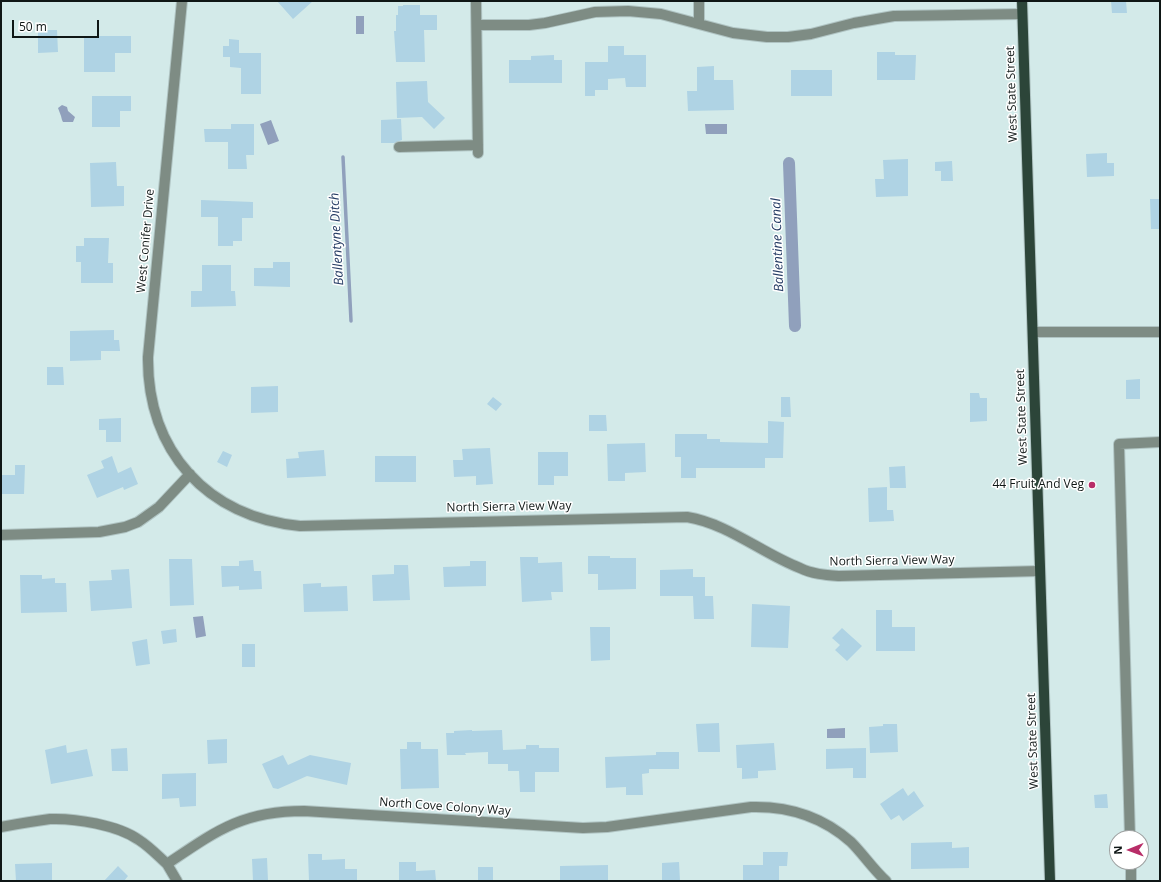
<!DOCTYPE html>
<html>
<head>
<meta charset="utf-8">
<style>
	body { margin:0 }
	#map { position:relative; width:1161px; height:882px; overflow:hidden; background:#d3eae9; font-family:"Open Sans",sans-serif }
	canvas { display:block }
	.frame { position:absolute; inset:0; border:2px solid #0f1716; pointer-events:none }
	.north { position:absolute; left:1109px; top:830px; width:40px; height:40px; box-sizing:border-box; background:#fff; border:1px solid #9fa2a2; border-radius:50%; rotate:269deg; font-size:11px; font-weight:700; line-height:16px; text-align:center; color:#0f1716 }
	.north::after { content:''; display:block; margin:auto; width:14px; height:18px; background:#b82d68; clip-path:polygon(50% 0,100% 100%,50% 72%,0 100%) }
	.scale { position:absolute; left:12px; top:20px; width:87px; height:18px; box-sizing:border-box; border:2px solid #0f1716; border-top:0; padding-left:5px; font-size:12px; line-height:14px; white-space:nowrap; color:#0f1716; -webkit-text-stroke:3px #fff; paint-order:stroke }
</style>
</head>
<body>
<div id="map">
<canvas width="1161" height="882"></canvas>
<div class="frame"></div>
<div class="north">N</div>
<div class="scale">50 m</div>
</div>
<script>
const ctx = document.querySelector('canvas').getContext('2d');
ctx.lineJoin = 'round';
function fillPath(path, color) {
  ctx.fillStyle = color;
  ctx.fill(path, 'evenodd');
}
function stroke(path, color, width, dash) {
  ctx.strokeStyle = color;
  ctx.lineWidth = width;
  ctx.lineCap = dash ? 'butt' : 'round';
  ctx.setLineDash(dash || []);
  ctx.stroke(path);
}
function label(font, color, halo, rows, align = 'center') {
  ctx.font = font + ' "Open Sans",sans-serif';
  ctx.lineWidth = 3;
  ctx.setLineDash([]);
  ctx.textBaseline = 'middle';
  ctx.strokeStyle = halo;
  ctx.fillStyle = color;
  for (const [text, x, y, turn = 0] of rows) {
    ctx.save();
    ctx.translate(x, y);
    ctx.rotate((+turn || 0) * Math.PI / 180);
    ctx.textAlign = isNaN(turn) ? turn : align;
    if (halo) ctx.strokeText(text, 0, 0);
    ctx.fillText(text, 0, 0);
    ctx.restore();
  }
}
fillPath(new Path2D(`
	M356,16h8v18h-8z
	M62,105l5,2 1,4 7,6 -2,5h-10l-1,-2 -1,-4 -3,-8z
	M271,120l8,21 -11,4 -8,-21z
	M705,124h22v10h-21z
	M203,616l3,20 -10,2 -3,-21z
	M845,728v10h-18v-9z`), '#90a0bc');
stroke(new Path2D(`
	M343,157l8,164`), '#90a0bc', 3.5);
stroke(new Path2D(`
	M789,163l6,163`), '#90a0bc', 12);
fillPath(new Path2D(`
	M277,1h36l-20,18z
	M1111,1h15l1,12h-15z
	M403,5h17v10h17v15h-13l1,32h-29l-2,-31h2v-16h2v-9h5z
	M38,30h19l1,22 -20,1z
	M84,36h47v17h-16v19h-31z
	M229,39l10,1v13h22v41h-20v-26l-11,-1v-10h-7v-11h6z
	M608,46h16v9h22v32h-20l-1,-9 -17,1v11h-13v6h-10v-34h23z
	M877,52h18v3h21l-1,25h-38z
	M554,55v5h8v23h-53v-23h22v-4z
	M714,66v14h19l1,30 -46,1 -1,-20h10v-24z
	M791,70h41v26h-41z
	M427,81l1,21 17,16 -11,11 -12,-12 -25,1 -1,-36z
	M92,96h39v15h-11v16h-28z
	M401,119l1,21 -8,3h-13v-23z
	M231,124h23v31h-8l1,14h-19v-27h-23l-1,-13h27z
	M1107,153v10h7v13l-27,1 -1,-23z
	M908,159v37l-32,1 -1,-18h9l-1,-19z
	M952,161l1,20h-12v-10h-6v-9z
	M116,162l1,24h7v20l-33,1 -1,-44z
	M1150,199h10v30h-9z
	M201,200l52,2v16h-11v23h-9v5h-15v-29h-17z
	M84,238h25l-1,25h5v20h-32v-21h-5v-16h8z
	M273,262h17v25l-36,-1v-18h19z
	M202,265h29v26h4l1,15 -45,1v-16h11z
	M114,330v10h5l1,11h-19v9l-31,1v-30z
	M47,367h16l1,18h-17z
	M1140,379v20h-14v-19z
	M278,386v26l-27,1v-26z
	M970,393h9l1,5h7v23l-17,1z
	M493,397l9,7 -6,7 -9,-7z
	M781,397h9l1,20h-10z
	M589,415h17l1,16h-18z
	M121,418v24h-15v-12h-7v-11z
	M768,421l16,1 -1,36h-18v10h-69v10h-15v-21h-6v-23h32v5h13v3l48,1z
	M645,443l1,29 -21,1v8h-17l-1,-37z
	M490,448l3,36 -17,1v-9l-22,1 -1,-17h10l-1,-11z
	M324,450l2,26 -39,2 -1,-19 13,-1 -1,-6z
	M223,451l9,4 -5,12 -10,-5z
	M538,452h30v24h-14v9h-16z
	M112,456l6,17 13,-6 7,17 -14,6 -1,-3 -26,11 -10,-23 17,-7 -3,-7z
	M375,456h41v26h-41z
	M15,465h10l-1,29h-23v-19h14z
	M905,466l1,22h-16l-1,-21z
	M887,487v23h6l1,11 -25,1 -1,-34z
	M588,556h22v2h26v31l-38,1v-16h-10z
	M520,557h18v6l24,-1 1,30h-12l1,8 -30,2z
	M169,559h23l2,46 -24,1z
	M253,560l1,11h7l1,18 -23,1v-4l-17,1 -1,-21h18v-5z
	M470,561h16v25l-42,1 -1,-20 27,-1z
	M394,565h14l2,35 -37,1 -1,-26 22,-1z
	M129,569l3,39 -41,3 -2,-30 23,-1 -1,-10z
	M693,569v8h12v19h8l1,23h-20l-1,-23h-33v-26z
	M20,575h22v4l13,-1v5h11l1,29 -46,1z
	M321,583v4l26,-1 1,25 -44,1 -1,-28z
	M752,604l38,2 -2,42 -37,-1z
	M876,610h16v17h23v24h-39z
	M590,627h20v33l-19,1z
	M842,628l20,18 -15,15 -12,-11 5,-5 -8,-7z
	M176,629l1,13 -14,2 -2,-13z
	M147,639l3,25 -14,2 -4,-24z
	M242,644h13v23h-13z
	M719,723l1,29h-22l-2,-28z
	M883,724h14l1,28 -28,1 -1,-26 14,-1z
	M472,730v1l30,-1 1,20 23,-1v-4h13v3h20v24h-24v20h-15l-1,-21h-11v-7h-20v-12l-23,1 1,2h-19l-1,-22h8v-2z
	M227,739v24l-19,1 -1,-24z
	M407,742h14v7h17l1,39 -38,1 -1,-40h7z
	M774,743l2,27 -18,1v7l-16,1v-11h-5l-1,-23z
	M66,745l1,8 20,-4 6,27 -42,8 -6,-34z
	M127,748l1,23h-16l-1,-22z
	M866,748v30h-13v-10l-27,1v-20z
	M656,752h23v17h-30v4l-7,1 1,21h-17v-8l-20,1 -1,-31 51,-2z
	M283,755l5,10 22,-10 41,8 -4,22 -40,-9 -29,13 -5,-1 -11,-24z
	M196,773v33l-16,1 -1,-9 -17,1v-25z
	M903,788l5,8 6,-5 10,15 -21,15 -4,-6 -8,5 -11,-16z
	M1107,794l1,14h-13l-1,-13z
	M952,842v6l17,-1v21l-58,1v-26z
	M763,852h25l-1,14h-8v15h-36v-16h20z
	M308,854h14v6l23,-1v10h12v12h-48z
	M267,858l1,23h-15l-1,-22z
	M399,862h17v9l19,-1 1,11h-37z
	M679,862l1,19h-18v-18z
	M52,863v18h-36l-1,-17z
	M608,865v16h-48v-15z
	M118,866l10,10 -4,5h-20z
	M478,867h15v14h-15z`), '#afd3e4');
const minor = new Path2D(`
	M182,1l-34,356c-1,94 59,160 152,169l387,-9c42,7 74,36 113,51 12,6 26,7 39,8l201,-5
	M476,1l2,152
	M699,24v-23
	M477,25h52l16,-2 50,-11 33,-1 33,3 72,19 34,4h21l23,-3 43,-11 40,-7 128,-2
	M399,147l79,-2
	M1033,332h127
	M1,535l98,-3 26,-5 13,-5 21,-15 31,-33
	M1,827c16,-3 33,-6 49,-8 25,-1 68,6 89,21 11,7 19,16 28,24 49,-33 75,-53 137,-53l279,17 24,-1 144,-20c37,-1 72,10 100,35 12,12 22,27 35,39
	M1130,838l-11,-394 41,-2
	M1131,862v19
	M167,864l10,17`);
const major = new Path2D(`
	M1022,1l28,880`);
stroke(minor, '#b0c4c3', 12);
stroke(major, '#b0c4c3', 12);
stroke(minor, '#7e8c84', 10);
stroke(major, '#2c4539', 10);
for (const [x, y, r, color] of [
	[1092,485,4,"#b82d68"]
]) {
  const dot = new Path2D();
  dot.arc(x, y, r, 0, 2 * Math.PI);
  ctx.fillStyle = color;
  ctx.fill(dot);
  stroke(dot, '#fff', 1.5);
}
label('12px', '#0f1716', '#fff', [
	["West State Street",1012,94,-92],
	["West Conifer Drive",146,241,-85],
	["West State Street",1022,417,-92],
	["North Sierra View Way",509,507,-1],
	["North Sierra View Way",892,561,-1],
	["West State Street",1033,741,-92],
	["North Cove Colony Way",445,807,4]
]);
label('12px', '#0f1716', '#fff', [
	["44 Fruit And Veg",1084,485]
], 'right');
label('italic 13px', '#263d65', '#fff', [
	["Ballentyne Ditch",337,239,-93],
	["Ballentine Canal",778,245,-92]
]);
</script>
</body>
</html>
